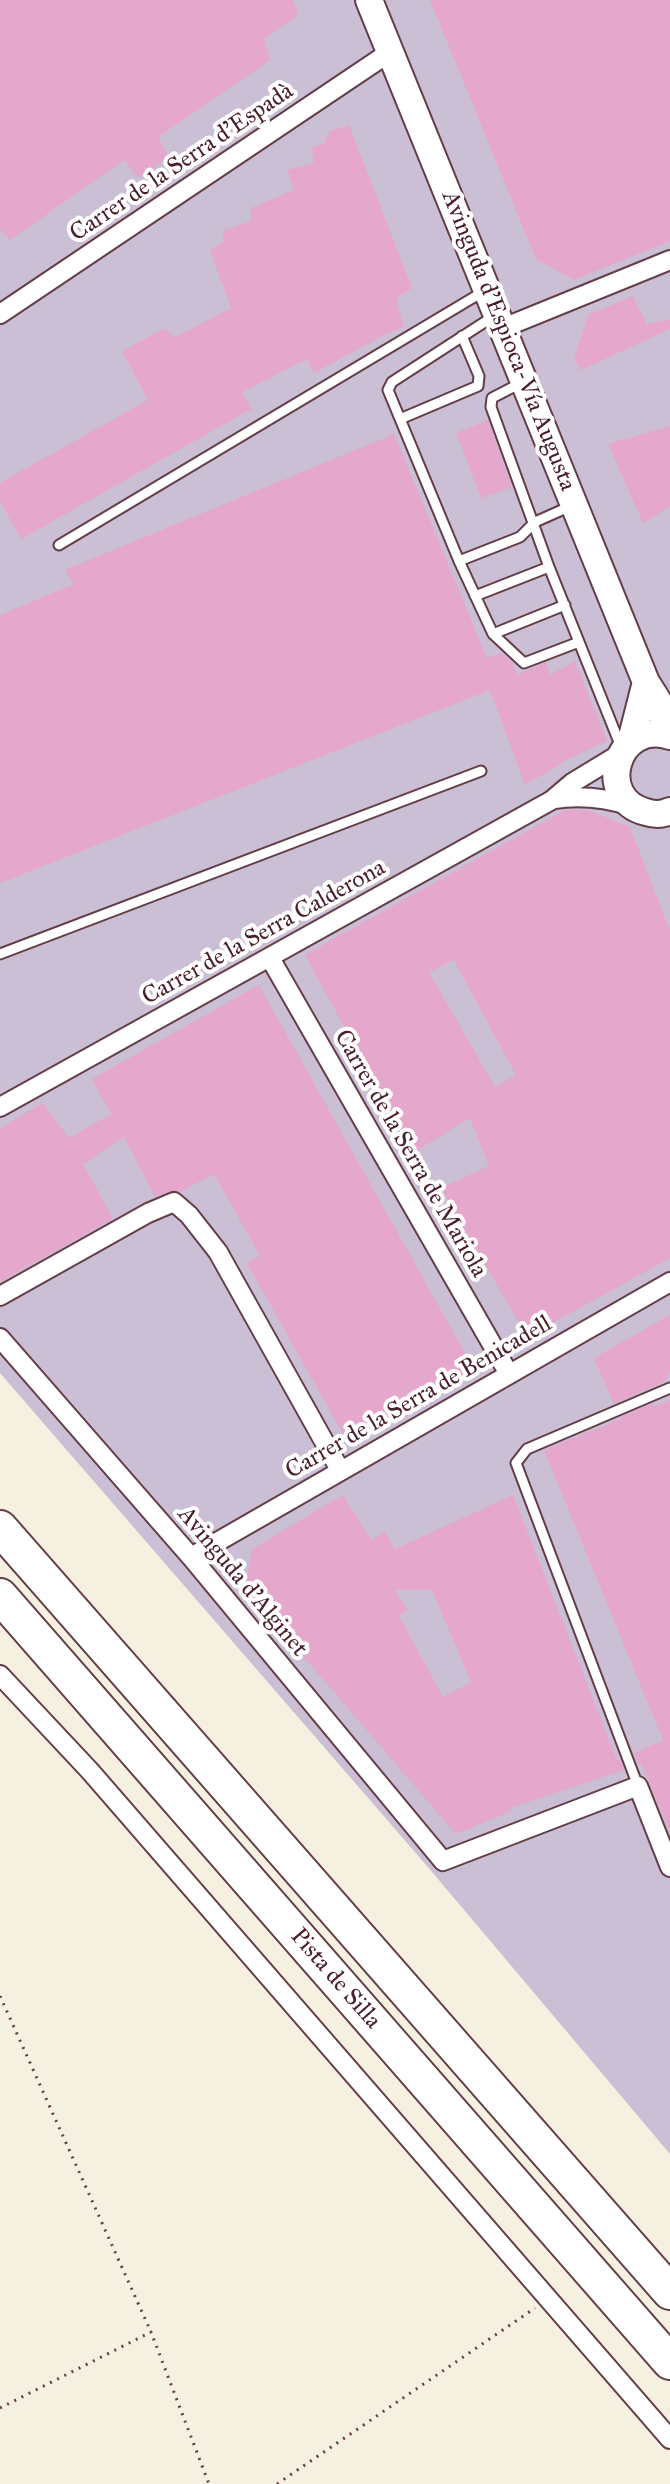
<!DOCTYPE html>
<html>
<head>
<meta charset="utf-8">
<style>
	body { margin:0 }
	canvas { display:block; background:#f5f0e0 }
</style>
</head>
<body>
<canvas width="670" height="2484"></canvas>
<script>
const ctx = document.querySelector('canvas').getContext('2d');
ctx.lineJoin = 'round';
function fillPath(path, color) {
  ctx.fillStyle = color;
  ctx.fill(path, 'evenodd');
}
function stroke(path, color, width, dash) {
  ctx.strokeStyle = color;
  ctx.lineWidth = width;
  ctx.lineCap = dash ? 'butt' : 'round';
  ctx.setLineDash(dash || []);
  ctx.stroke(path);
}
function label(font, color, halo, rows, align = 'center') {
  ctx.font = font + ' "IM FELL Great Primer",serif';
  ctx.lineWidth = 8;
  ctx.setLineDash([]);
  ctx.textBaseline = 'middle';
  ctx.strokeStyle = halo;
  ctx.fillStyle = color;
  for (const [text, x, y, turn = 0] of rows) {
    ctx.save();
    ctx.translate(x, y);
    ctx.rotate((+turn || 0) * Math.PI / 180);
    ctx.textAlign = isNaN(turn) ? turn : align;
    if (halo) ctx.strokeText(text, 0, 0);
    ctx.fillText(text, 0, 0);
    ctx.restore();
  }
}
fillPath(new Path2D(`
	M0,0h670v2154l-243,-288 -427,-493z`), '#cbbfd5');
fillPath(new Path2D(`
	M0,0h293l5,15 -34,23 6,22 -112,77 11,20 -31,21 -14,-18 -114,80 -10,-11z
	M430,0h240v241l-96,39 -38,-21z
	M349,125l63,163 -16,10 8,29 -20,8 -70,38 -7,-14 -65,33 9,17 -230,130 -21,-38v-18l148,-83 -26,-49 44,-23 8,10 57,-30 -21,-58 14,-8 -2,-11 29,-10v-13l43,-18 -7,-20 27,-7 -3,-15 13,-5 6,-12z
	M633,296l14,28 23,-5v10l-89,41 -7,-11 14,-44z
	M488,420l24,67 -31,11 -25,-65z
	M670,426v80l-27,17 -35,-79z
	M394,434l93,224 15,-5 10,9 5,13 29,-13 4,13 25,-14 32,80 -37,17 -45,27 -35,-95 -490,193v-268l74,-31 -9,-14z
	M565,810h23l42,17 40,104v327l-143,79 -86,-149 48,-22 -19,-48 -57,35 -108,-198zM454,960l62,115 -21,12 -66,-115z
	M259,985l216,386 -127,72 -101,-180 13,-7 -46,-82 -34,18 -10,-1 -15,6 -31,-60 -41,27 30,55 -113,63v-154l43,-25 26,35 42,-24 -19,-35z
	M670,1315v56l-6,11 -50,22 -20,-46z
	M670,1400v433l-21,-51 -8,-18 -3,1 -4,-12 29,-13 -119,-290 77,-31 -1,-2 34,-14 -2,4z
	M343,1495l29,46 12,-10 11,18 118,-54 104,265 3,-1 4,11 -114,38 1,3 -55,23 -211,-246 7,-39zM395,1590h37l39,92 -28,15 -44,-81 9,-6z`), '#e5a7cb');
const lane = new Path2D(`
	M521,383l-29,15 -1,9 58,160 72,180
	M400,419l78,-33 1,-10 -17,-40
	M571,506l-36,16 -15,15 -61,24 34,73 31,29 55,-21
	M59,545l427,-255
	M459,561l-71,-171 4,-8 102,-66
	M475,596l74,-29
	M493,634l72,-29
	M0,954l481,-183
	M638,1786l-122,-323 11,-14 143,-61`);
const street = new Path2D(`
	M0,314l390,-262
	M503,328l167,-68
	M554,799c27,-4 52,-1 77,7
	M270,958l239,416
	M0,1107l552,-307 20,-17 51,-31
	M0,1296l148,-83 26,-11 15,13 29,37 122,218
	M0,1338l191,219 252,304 195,-75 32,81
	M191,1557l479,-275
	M0,1675l90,96 580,668`);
const secondary = new Path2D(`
	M369,0l277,682 12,19 10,34
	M670,736c-54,-17 -76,63 -24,76 9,3 16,3 24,-1
	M631,741l15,-59`);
const highway = new Path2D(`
	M0,1528l670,764
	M0,1596l670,766`);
stroke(lane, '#643e46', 13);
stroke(street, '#643e46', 22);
stroke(secondary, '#643e46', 30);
stroke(highway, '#643e46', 38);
stroke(new Path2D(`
	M0,1996l151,336
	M0,2408l151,-76 58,152
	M277,2484l258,-176`), '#643e46', 3, [2, 6]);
stroke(lane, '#fff', 9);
stroke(street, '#fff', 18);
stroke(secondary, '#fff', 26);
stroke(highway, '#fff', 34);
label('24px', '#4a1f2b', '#fff', [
	["Carrer de la Serra d'Espadà",182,163,-34],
	["Avinguda d'Espioca-Vía Augusta",508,341,68],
	["Carrer de la Serra Calderona",264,933,-29],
	["Carrer de la Serra de Mariola",410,1154,60],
	["Carrer de la Serra de Benicadell",419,1398,-30],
	["Avinguda d'Alginet",242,1582,50],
	["Pista de Silla",335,1979,49]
]);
</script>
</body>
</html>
